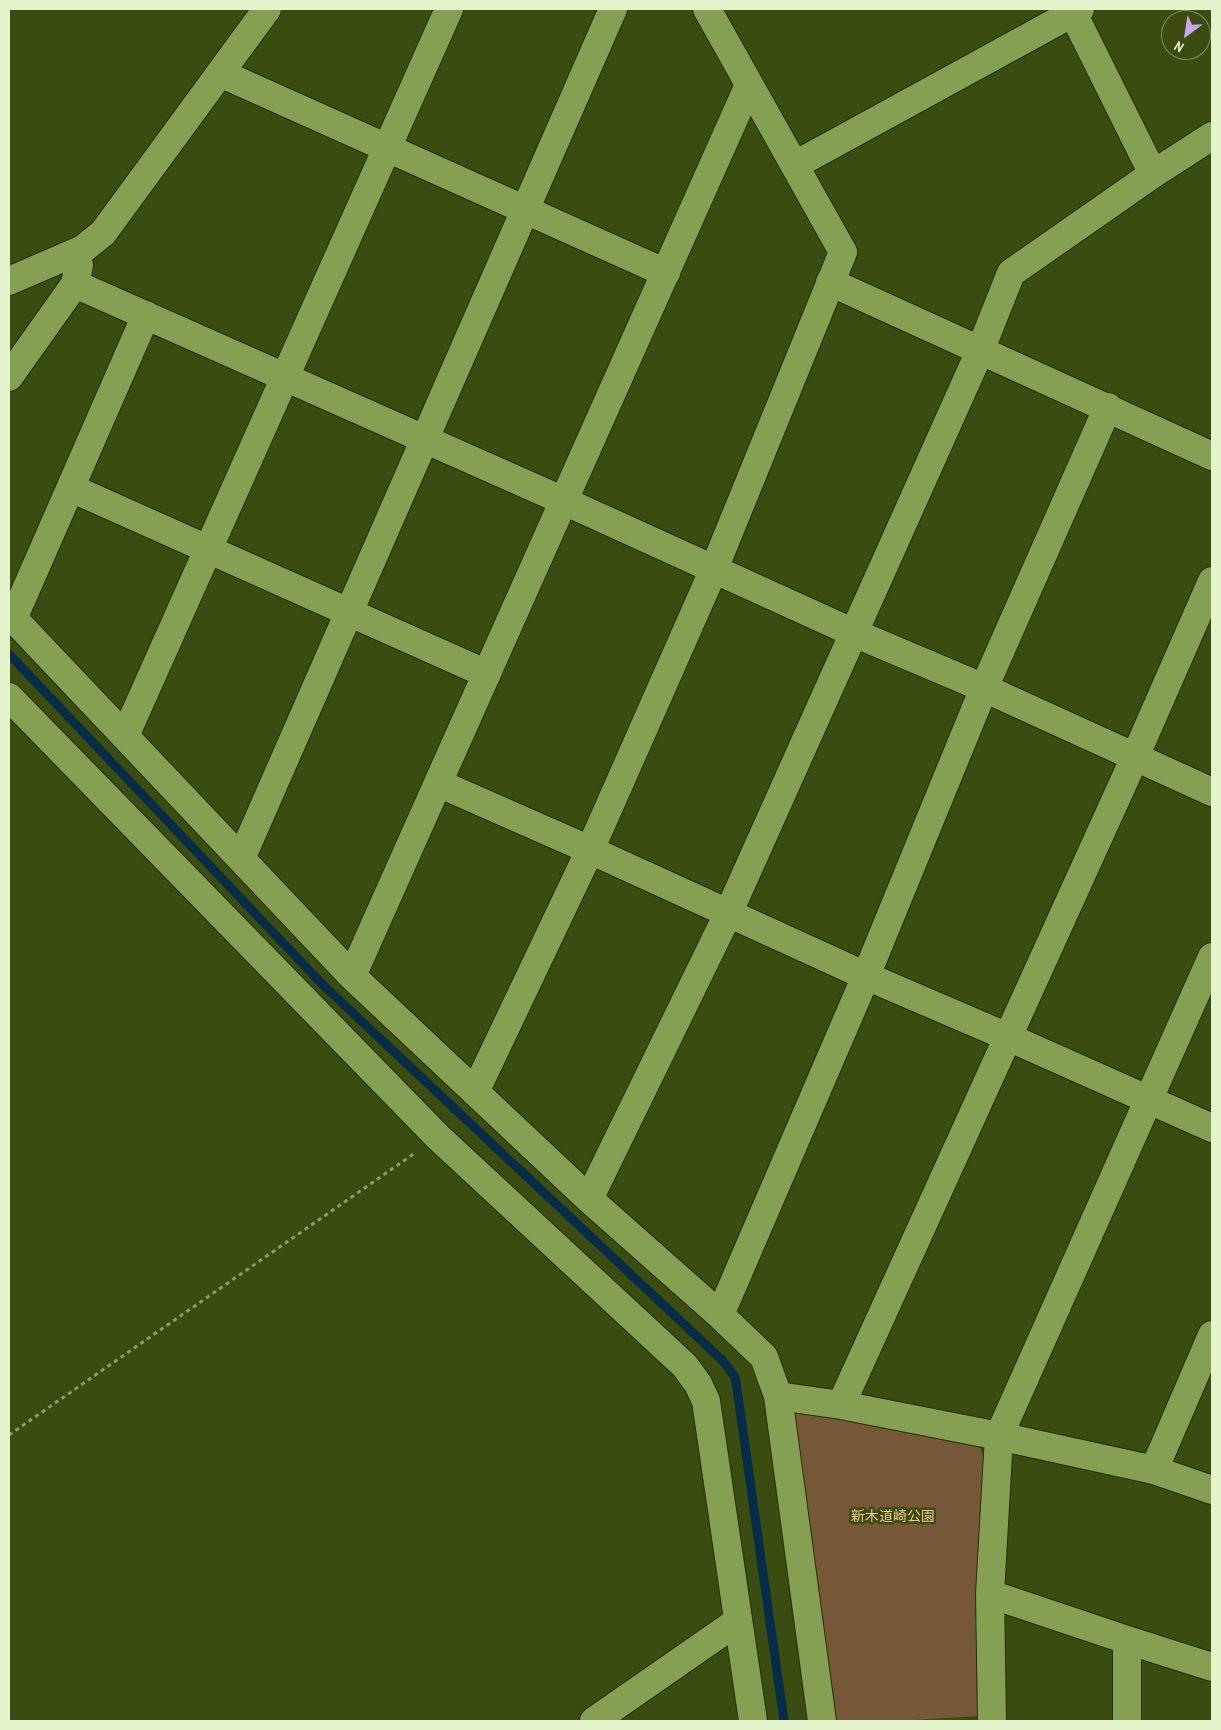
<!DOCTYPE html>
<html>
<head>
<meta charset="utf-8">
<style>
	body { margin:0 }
	#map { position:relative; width:1221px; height:1730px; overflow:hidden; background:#3a4c10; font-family:"Archivo Narrow",sans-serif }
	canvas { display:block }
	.frame { position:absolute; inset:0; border:10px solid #e4f4cd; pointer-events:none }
	.north { position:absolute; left:1161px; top:10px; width:50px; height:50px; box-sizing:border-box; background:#3a4c10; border:1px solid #7e8f5c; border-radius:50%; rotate:211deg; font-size:14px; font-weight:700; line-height:20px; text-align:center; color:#e4f4cd }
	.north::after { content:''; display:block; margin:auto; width:18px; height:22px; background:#c8a6ef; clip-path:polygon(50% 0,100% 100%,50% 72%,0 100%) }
</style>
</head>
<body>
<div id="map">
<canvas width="1221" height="1730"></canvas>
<div class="frame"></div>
<div class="north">N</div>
</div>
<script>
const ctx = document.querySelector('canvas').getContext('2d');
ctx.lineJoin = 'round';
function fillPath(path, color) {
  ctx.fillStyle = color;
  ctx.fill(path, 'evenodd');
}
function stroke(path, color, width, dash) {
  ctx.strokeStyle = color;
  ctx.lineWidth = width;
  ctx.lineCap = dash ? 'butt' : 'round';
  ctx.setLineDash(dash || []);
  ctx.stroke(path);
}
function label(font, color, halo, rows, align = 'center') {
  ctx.font = font + ' "Archivo Narrow","Noto Sans JP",sans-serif';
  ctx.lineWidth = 5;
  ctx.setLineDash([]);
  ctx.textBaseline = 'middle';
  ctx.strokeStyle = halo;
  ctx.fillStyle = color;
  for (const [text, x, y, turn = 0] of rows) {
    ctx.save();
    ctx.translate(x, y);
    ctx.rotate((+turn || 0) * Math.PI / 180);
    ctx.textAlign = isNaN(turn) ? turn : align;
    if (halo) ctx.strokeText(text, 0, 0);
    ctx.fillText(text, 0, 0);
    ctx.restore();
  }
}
fillPath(new Path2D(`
	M797,1412l180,29 9,22 -7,253 -83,5h-62l-44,-300z`), '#765839');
stroke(new Path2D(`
	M9,654l313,330 401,377 12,16 3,19 46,325`), '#072c48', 9);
const street = new Path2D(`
	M1071,9l82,165
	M220,73l446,200
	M795,165l285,-156
	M9,281l74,-32 20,-16 164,-224
	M830,282l382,174
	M75,284l489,217 290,132 130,55 228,104
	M9,377l66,-93 4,-19
	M71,488l416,186
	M9,614l343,362 237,223 131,116 44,42 14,39 44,325
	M13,619l133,-304
	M9,697l429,440 247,229 13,18 8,17 47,320
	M125,736l324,-727
	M438,783l152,67 276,126 142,61 204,91
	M241,859l372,-850
	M352,976l397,-891
	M475,1092l115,-242 124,-281 129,-317 -136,-243
	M589,1199l139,-285 252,-563 31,-78 142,-99 59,-38
	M720,1315l146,-339 118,-288 124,-281
	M778,1396l63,9 158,31 155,34 58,20
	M841,1405l294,-648 77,-176
	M1154,1470l58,-135
	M990,1594l137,46 85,27
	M1127,1640v81
	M594,1721l144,-100
	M992,1721l-2,-127 9,-158 213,-479`);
stroke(street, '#233007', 30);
stroke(new Path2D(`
	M9,1435l406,-282`), '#8b9c6a', 3, [4, 4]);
stroke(street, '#85a053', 28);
label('14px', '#f7c491', '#3a4c10', [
	["新木道崎公園",893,1517]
]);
</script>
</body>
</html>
